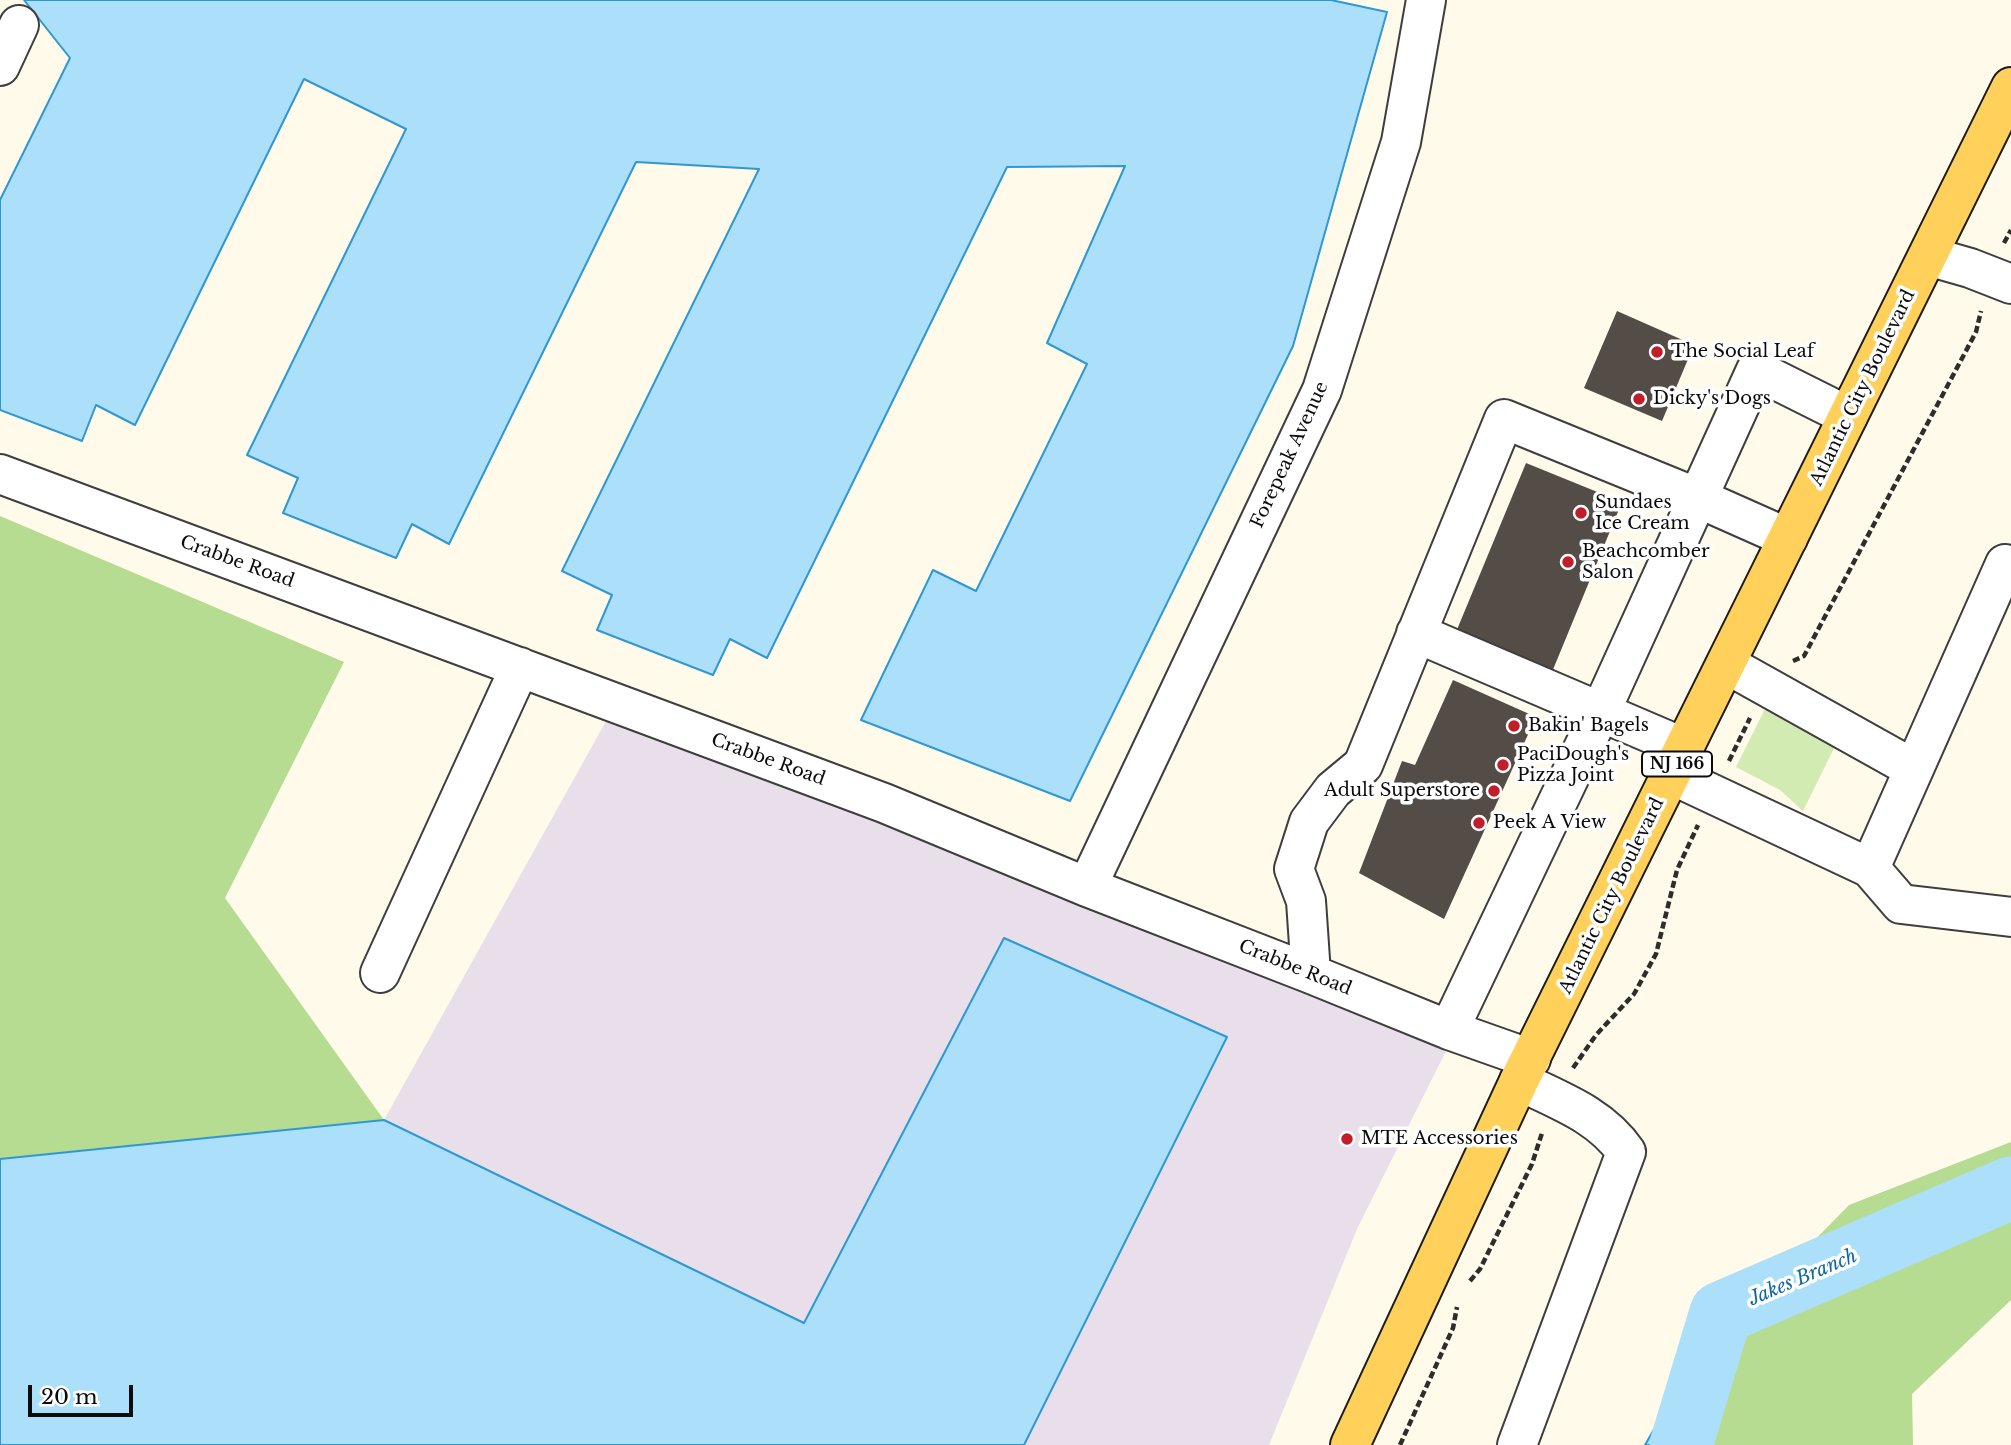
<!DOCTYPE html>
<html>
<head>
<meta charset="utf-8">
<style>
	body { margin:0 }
	#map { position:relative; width:2011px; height:1445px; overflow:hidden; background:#fffaea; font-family:"Libre Baskerville",serif }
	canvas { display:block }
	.scale { position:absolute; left:28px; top:1385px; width:105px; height:32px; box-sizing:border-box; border:4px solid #0b0b0b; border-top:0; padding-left:9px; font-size:21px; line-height:24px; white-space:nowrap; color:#0b0b0b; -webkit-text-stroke:5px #fff; paint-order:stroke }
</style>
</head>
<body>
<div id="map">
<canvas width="2011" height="1445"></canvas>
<div class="scale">20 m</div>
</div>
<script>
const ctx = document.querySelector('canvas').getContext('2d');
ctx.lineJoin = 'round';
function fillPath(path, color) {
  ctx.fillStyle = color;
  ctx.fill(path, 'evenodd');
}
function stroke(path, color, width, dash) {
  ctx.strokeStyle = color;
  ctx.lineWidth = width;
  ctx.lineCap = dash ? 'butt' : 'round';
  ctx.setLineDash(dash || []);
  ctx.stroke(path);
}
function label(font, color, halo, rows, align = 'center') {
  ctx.font = font + ' "Libre Baskerville",serif';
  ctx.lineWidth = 7;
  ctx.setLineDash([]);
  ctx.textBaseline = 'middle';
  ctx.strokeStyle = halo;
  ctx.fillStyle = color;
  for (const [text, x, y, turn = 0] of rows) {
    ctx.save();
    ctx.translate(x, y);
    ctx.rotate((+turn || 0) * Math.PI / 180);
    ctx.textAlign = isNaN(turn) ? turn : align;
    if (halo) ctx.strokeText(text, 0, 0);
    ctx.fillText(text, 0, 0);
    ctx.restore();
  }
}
fillPath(new Path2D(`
	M620,696l838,331 -101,202 -88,216h-245l202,-408 -222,-99 -200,385 -420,-203z`), '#e9dfeb');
fillPath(new Path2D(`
	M1767,705l72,33 -36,73 -23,-21 -44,-23z`), '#d2ebb2');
fillPath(new Path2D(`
	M0,516l344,146 -119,236 159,222 -384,39z
	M2011,1142v158l-99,94 1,51h-210l46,-138 100,-102z`), '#b5dc91');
const water = new Path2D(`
	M24,0h1307l56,12 -94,334 -223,455 -209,-81 72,-150 43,21 111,-227 -40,-21 78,-177 -118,1 -240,491 -37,-19 -17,36 -116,-45 15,-35 -50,-24 197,-402 -123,-7 -187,382 -37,-20 -16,34 -113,-45 15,-35 -51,-23 159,-326 -102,-50 -169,346 -39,-20 -14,36 -82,-31v-210l70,-142z
	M1004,938l223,99 -203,408h-1024v-286l384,-39 420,203z
	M1721,1313l-22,132h-54z`);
fillPath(water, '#acdff9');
stroke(water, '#2f98d3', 2);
stroke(new Path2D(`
	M1681,1445l40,-132 290,-125`), '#acdff9', 63);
fillPath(new Path2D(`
	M1617,311l77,34 -32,76 -78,-33z
	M1526,463l96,39 -70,170 -96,-40z
	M1453,680l83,37 -92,202 -85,-46 43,-112 13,4z`), '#544c47');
const minor = new Path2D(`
	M0,66l19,-41
	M1928,256l42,12 41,16
	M0,474l884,329 203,84 224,87 138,56 82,29
	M2005,564l-135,304 31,36 110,13
	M1416,633l269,115
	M1726,664l188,105
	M1672,775l198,93
	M1087,887l235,-497 79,-248 25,-142
	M380,973l140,-306
	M1311,974l-5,-73 -12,-32 15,-47 24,-32 30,-25 141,-346 194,79 90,40
	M1449,1030l151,-317 156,-343 92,46
	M1517,1445l109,-293c-25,-37 -68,-52 -107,-71`);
const major = new Path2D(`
	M1350,1445l169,-364 492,-994`);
stroke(minor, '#3e3e3e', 42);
stroke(major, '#1c1c1c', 42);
stroke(new Path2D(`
	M2004,243l7,-13
	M1793,661l11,-5 172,-324 5,-21
	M1729,761l21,-43
	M1573,1068l23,-33 38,-41 22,-40 21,-84 21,-45
	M1470,1281l10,-12 52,-105 10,-31
	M1400,1445l53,-117 4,-21`), '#2d2d2d', 4.5, [7, 3.5]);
stroke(minor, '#fff', 38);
stroke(major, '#ffd05a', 38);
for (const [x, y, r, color] of [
	[1657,352,7,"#c11e2c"],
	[1639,399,7,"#c11e2c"],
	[1581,513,7,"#c11e2c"],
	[1568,562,7,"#c11e2c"],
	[1514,726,7,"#c11e2c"],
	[1503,765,7,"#c11e2c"],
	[1494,791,7,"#c11e2c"],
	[1479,823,7,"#c11e2c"],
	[1347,1139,7,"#c11e2c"]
]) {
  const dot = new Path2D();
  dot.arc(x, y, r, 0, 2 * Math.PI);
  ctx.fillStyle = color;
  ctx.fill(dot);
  stroke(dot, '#fff', 2.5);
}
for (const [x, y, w] of [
	[1677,764,70]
]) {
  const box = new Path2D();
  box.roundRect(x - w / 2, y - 12.5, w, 25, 5);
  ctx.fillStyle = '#fff';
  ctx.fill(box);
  stroke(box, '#0b0b0b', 2);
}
label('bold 16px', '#0b0b0b', null, [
	["NJ 166",1677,764]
]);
label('18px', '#0b0b0b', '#fff', [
	["The Social Leaf",1671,352],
	["Dicky's Dogs",1653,399],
	["Sundaes",1595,503],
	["Ice Cream",1595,524],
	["Beachcomber",1582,552],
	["Salon",1582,573],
	["Bakin' Bagels",1528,726],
	["PaciDough's",1517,755],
	["Pizza Joint",1517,776],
	["Adult Superstore",1480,791,"right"],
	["Peek A View",1493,823],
	["MTE Accessories",1361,1139]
], 'left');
label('18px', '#0b0b0b', '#fff', [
	["Atlantic City Boulevard",1863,388,-64],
	["Forepeak Avenue",1290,455,-65],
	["Crabbe Road",237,562,20],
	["Crabbe Road",768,760,20],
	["Atlantic City Boulevard",1612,896,-64],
	["Crabbe Road",1295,968,22]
]);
label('italic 19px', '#1068a2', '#fff', [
	["Jakes Branch",1803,1278,-23]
]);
</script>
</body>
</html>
